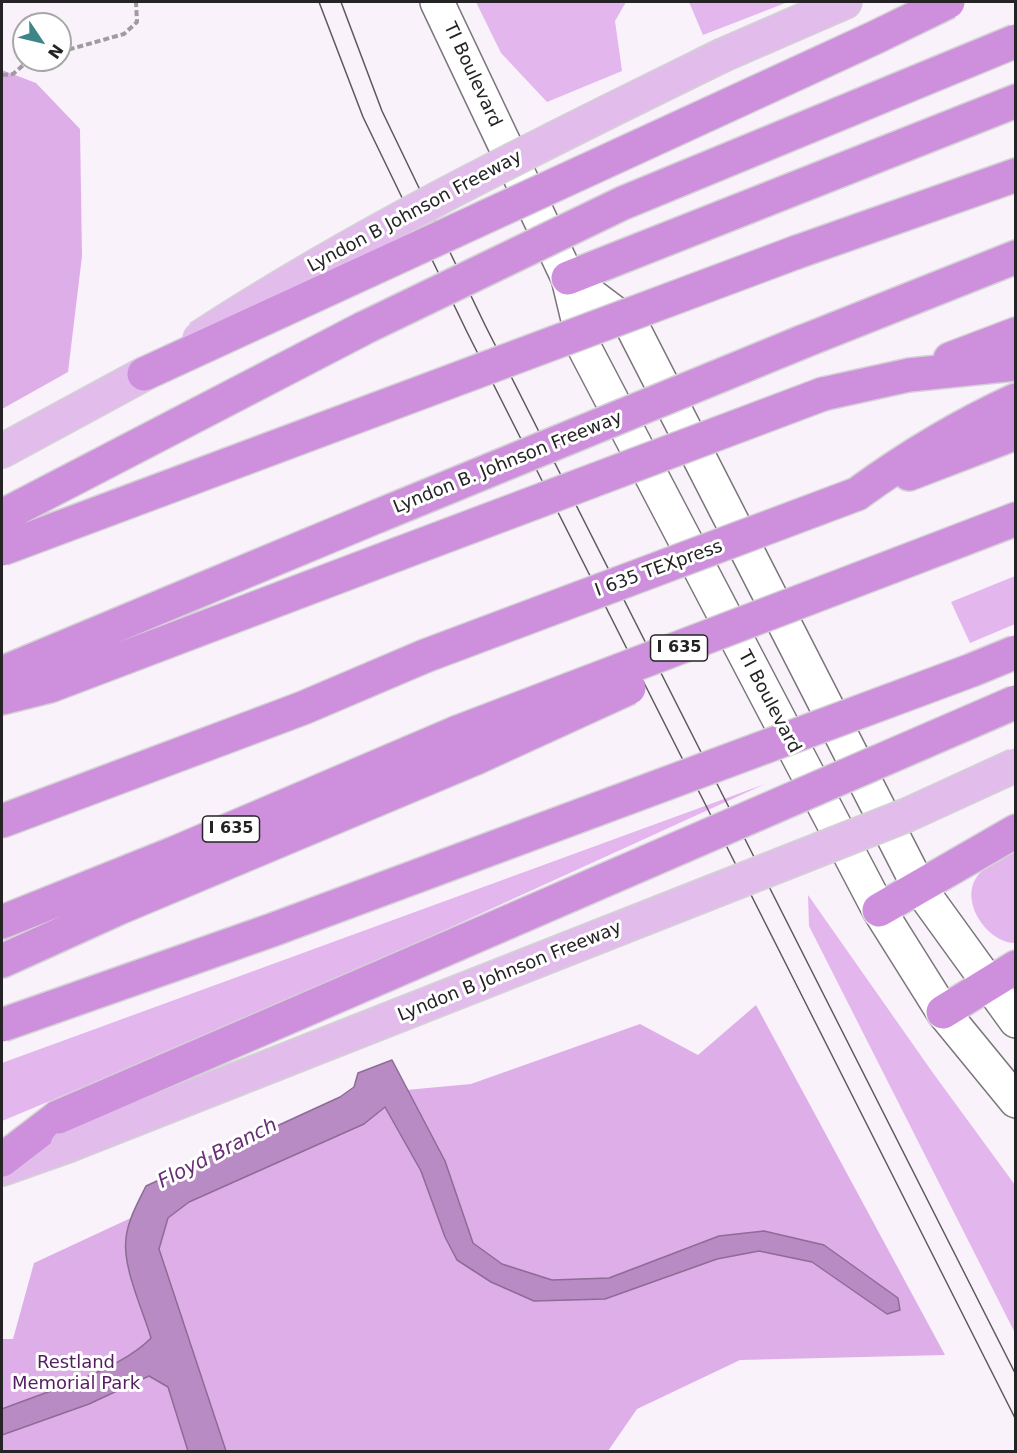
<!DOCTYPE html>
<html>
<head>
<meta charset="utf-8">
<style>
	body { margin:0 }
	#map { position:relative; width:1017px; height:1453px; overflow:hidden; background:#f9f2fa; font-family:"DejaVu Sans",sans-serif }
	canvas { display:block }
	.frame { position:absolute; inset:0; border:3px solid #252326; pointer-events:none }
	.north { position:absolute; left:12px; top:12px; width:60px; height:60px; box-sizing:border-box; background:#fff; border:2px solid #a8a7a8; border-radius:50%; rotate:125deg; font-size:16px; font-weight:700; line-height:24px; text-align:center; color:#252326 }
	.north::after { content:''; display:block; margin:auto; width:21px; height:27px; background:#3d8587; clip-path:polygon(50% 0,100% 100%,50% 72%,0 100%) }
</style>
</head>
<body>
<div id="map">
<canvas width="1017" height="1453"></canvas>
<div class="frame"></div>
<div class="north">N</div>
</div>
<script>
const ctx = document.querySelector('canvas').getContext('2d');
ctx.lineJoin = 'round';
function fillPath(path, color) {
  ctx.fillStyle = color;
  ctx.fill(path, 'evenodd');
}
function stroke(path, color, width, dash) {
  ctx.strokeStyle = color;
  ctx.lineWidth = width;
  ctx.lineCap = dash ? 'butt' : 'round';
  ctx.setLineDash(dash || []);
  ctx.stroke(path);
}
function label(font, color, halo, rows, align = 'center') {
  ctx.font = font + ' "DejaVu Sans",sans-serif';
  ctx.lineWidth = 6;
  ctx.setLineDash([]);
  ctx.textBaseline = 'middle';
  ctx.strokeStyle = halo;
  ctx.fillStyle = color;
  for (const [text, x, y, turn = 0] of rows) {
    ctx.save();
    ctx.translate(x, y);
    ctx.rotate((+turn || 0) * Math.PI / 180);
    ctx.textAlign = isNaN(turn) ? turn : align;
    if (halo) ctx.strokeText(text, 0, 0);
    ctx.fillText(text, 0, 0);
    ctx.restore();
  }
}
fillPath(new Path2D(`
	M476,2h150l-11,19 7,50 -75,31 -46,-49z
	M689,2h99l-85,33z
	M1015,576v48l-45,19 -19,-41z
	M765,784l-476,217 -287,120v-58z
	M1015,852v91c-28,0 -58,-44 -36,-69 9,-10 25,-16 36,-22z
	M808,895l125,178 82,112v148l-206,-407z`), '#e3b6ed');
fillPath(new Path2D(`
	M2,70l34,13 44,46 2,127 -14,116 -66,37z
	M756,1005l189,350 -205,5 -103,49 -29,42 -606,1v-113h11l21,-76 372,-173 65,-6 169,-60 58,31z`), '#deaee9');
const water = new Path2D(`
	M392,1060l53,101 28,82 29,21 50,16 57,-2 110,-42 45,-5 60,14 74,53 2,12 -13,4 -75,-52 -53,-11 -42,8 -112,40 -71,2 -43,-19 -34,-22 -12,-23 -24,-66 -36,-64 -21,17 -175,78 -21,16 -9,31 67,202h-38l-20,-64 -19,-11 -60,28 -87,31v-26c43,-17 117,-38 149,-71 -8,-28 -29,-71 -25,-100 2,-18 12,-36 20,-52l194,-89 14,-10 4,-14z`);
fillPath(water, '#b98bc4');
stroke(water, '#8d6c95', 1.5);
const minor = new Path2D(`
	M437,2l131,276 17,71 189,361 105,200 64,102 73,89
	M568,278l64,48 287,561 97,134`);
const major = new Path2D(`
	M723,55l122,-53
	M2,451l142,-77
	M2,1169l65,-23`);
const highway = new Path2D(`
	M797,252l219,-77
	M568,278l448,-177
	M802,342l214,-85
	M950,359l66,-25
	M823,394l86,-19 107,-11
	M909,474l107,-41
	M857,494c51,-37 102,-68 159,-94
	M901,563l115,-44
	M2,673l376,-157
	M2,698l48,-12 348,-132
	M2,821l301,-113 122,-52
	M879,910l137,-79
	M2,922l175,-70 281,-120
	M2,961l117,-53 357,-150
	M943,1012l73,-45
	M2,1160l56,-43`);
stroke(minor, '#7b757c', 36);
stroke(major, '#d3d3d4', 36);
stroke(highway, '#d3d3d4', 36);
stroke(new Path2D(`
	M60,52l64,-18 13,-12 -1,-20
	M2,75l11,-1 16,-14`), '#9f9ba0', 4, [6, 3]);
stroke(minor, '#fff', 33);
stroke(major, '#e2bceb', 33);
stroke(highway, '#ce90dd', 33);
stroke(new Path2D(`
	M319,2l44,115 104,215 549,1088
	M341,2l41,109 103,214 531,1050`), '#5c595d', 1.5);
const majorBridge = new Path2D(`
	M199,338c167,-109 345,-195 524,-283
	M67,1146l840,-331 109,-50`);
const highwayBridge = new Path2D(`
	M144,374l730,-336 74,-36
	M2,516l362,-188 259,-125 393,-162
	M378,516l424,-174
	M2,549l795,-297
	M398,554l425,-160
	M425,656l432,-162
	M458,732l443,-169
	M476,758l153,-70
	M2,1025l270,-95 700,-260 44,-18
	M58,1117l958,-415`);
stroke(majorBridge, '#d3d3d4', 36, []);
stroke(highwayBridge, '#d3d3d4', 36, []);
stroke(majorBridge, '#e2bceb', 33);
stroke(highwayBridge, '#ce90dd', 33);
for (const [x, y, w] of [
	[679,648,57],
	[231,829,57]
]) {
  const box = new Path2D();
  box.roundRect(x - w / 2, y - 13, w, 26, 4.5);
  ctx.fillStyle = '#fff';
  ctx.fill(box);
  stroke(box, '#252326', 1.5);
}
label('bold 16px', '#252326', null, [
	["I 635",679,648],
	["I 635",231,829]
]);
label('18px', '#252326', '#fff', [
	["TI Boulevard",472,75,65],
	["Lyndon B Johnson Freeway",415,212,-28],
	["Lyndon B. Johnson Freeway",508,463,-22],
	["I 635 TEXpress",659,569,-20],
	["TI Boulevard",769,702,62],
	["Lyndon B Johnson Freeway",510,972,-22]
]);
label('18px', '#551c61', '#fff', [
	["Restland",76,1363],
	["Memorial Park",76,1384]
]);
label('italic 20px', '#662e73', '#fff', [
	["Floyd Branch",218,1154,-27]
]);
</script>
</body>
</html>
